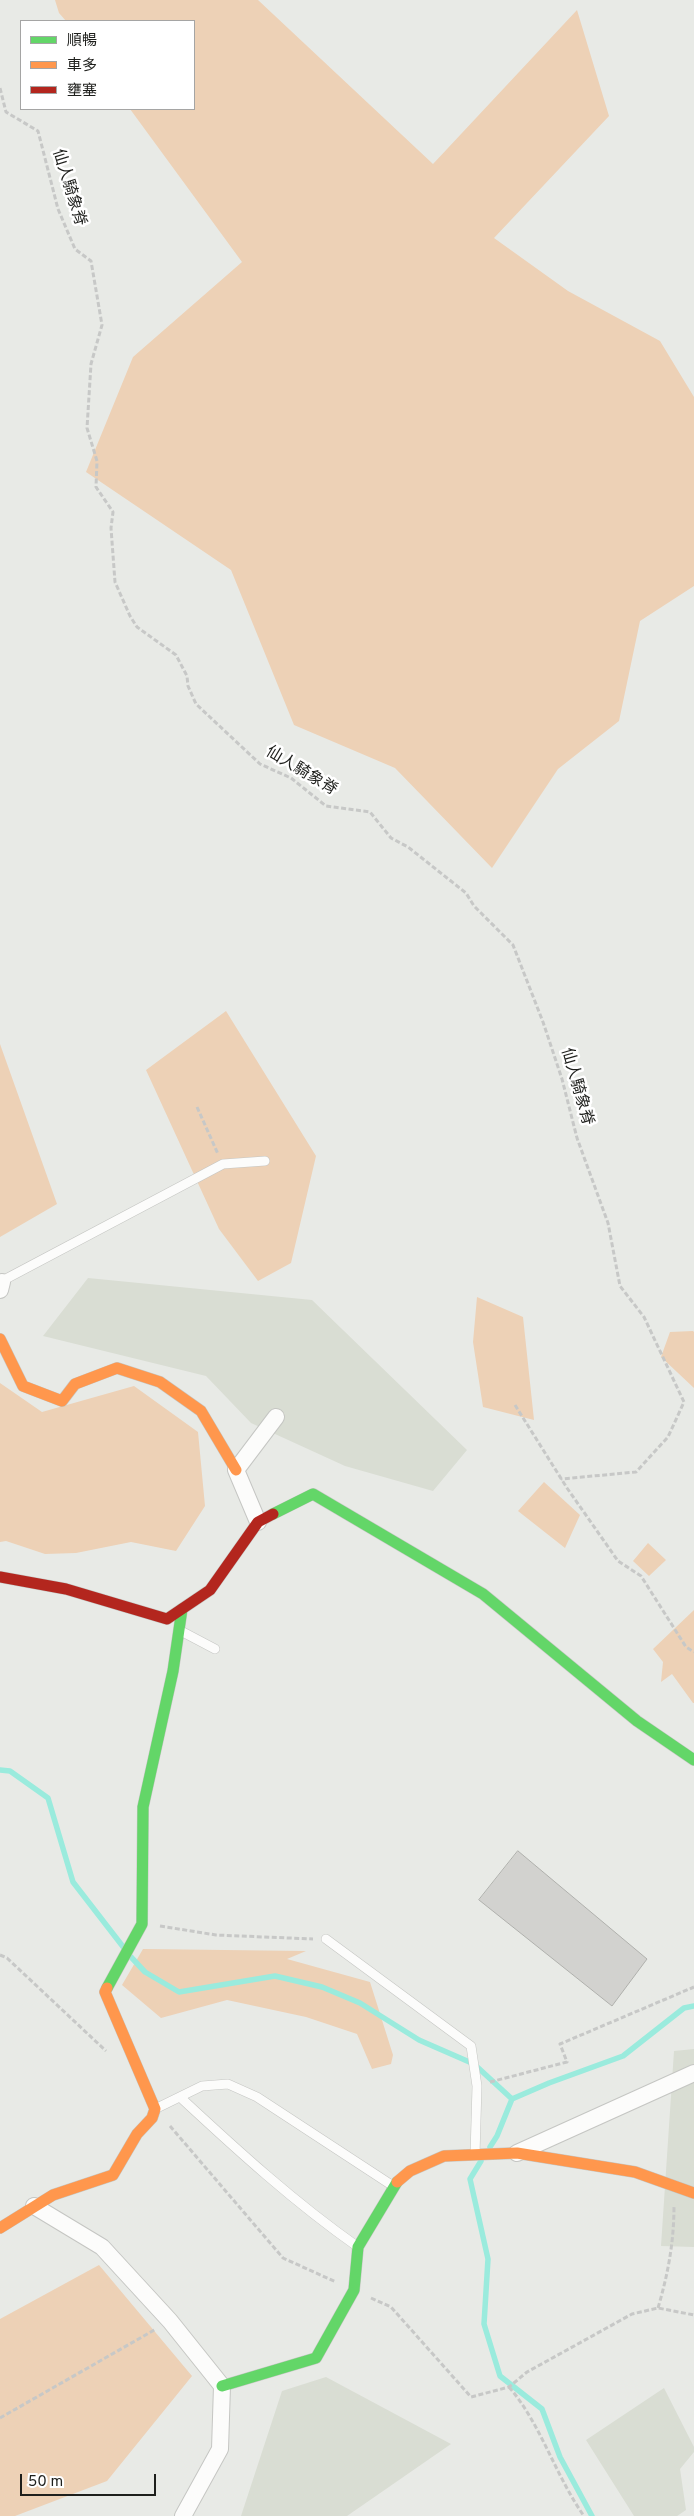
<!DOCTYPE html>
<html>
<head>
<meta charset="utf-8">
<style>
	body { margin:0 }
	#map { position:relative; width:694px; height:2516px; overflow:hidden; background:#e8eae6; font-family:Overpass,"Noto Sans TC",sans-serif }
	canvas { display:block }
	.legend { position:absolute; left:20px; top:20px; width:175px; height:90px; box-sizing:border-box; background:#fff; border:1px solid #a5a5a4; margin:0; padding:6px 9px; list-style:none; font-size:15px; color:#1e1f1c }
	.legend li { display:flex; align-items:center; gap:10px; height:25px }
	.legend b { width:25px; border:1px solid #a5a5a4 }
	.scale { position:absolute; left:20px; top:2474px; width:136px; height:22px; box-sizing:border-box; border:2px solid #1e1f1c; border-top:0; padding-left:6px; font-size:15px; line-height:18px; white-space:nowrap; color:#1e1f1c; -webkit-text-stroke:4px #fff; paint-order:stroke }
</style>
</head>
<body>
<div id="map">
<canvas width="694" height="2516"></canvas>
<ul class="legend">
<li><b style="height:6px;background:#63d668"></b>順暢</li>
<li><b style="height:6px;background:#ff974d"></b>車多</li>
<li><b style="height:6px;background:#b3261e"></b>壅塞</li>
</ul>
<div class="scale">50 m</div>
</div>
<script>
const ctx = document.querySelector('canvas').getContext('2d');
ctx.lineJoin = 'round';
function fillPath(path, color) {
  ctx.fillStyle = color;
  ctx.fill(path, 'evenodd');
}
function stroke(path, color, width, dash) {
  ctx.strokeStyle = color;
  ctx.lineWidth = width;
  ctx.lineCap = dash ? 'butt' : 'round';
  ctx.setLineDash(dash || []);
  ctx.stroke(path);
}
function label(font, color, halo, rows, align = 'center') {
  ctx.font = font + ' Overpass,"Noto Sans TC",sans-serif';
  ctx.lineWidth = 5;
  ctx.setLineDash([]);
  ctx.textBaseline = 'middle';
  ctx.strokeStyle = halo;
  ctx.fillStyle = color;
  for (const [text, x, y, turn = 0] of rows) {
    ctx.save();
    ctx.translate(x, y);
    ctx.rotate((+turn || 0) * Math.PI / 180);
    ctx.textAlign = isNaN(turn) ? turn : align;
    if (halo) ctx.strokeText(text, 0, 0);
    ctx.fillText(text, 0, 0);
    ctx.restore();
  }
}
fillPath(new Path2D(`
	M88,1278l224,22 155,150 -34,41 -88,-25 -94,-43 -45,-47 -163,-40z
	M694,2049v198l-33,-1 13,-195z
	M326,2377l125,67 -104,72h-106l41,-125z
	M664,2388l30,59v5l-14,17 6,41 -9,6h-43l-48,-76z`), '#d9ddd3');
fillPath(new Path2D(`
	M55,0h203l175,164 144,-154 32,106 -115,122 74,53 92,50 34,56v189l-54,35 -21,100 -61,48 -66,99 -97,-100 -101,-43 -63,-155 -145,-98 47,-115 109,-95 -112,-153h64v-88h-128l-7,-8z
	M226,1011l90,145 -25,107 -33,18 -39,-52 -73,-159z
	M0,1044l57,160 -57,33z
	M477,1297l46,20 11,103 -51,-13 -10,-65z
	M693,1331l1,1v56l-33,-31 9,-25z
	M0,1383l42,29 92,-26 64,46 7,74 -29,45 -45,-9 -55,11 -31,1 -39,-13 -6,1z
	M544,1482l36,33 -15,33 -47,-37z
	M648,1543l18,17 -17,16 -16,-15z
	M694,1610v93h-1l-21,-29 -11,8 2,-20 -10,-13z
	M143,1949l163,2 -19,8 83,23 23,73 -2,9 -19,5 -15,-35 -51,-17 -79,-17 -66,18 -39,-33z
	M99,2265l93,111 -85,105 -92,35h-15v-197z`), '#edd1b6');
stroke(new Path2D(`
	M0,1770l10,1 38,27 25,84 51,66
	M131,1957l14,15 34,20 96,-16 47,11 38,16 59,37 55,24 38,35
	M490,2147l7,-11 15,-37 37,-16 74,-27 61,-48 10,-2
	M481,2161l-11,18 18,80 -4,65 16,52 42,33 18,48 32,59`), '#9aebdd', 5.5);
const building = new Path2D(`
	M518,1851l129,108 -35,47 -133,-106z`);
fillPath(building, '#d2d2cf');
stroke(building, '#afb0ac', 1);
const lane = new Path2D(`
	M0,1282l223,-118 42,-3
	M179,1630l36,19
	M326,1939l145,107 6,40 -2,69
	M180,2097c57,53 114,105 178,150
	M155,2109l47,-23 26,-2 29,13 136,89`);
const street = new Path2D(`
	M0,1290l2,-8
	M258,1522l-22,-52 40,-53
	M517,2153l177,-80
	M34,2206l68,41 68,74 52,65 -2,63 -37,67`);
const fast = new Path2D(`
	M273,1514l40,-20 170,100 154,127 57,39
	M107,1988l35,-64 1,-117 30,-136 9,-62
	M222,2386l94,-28 38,-68 4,-43 39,-65`);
const slow = new Path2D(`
	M0,1339l23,47 39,15 13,-17 42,-16 43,14 41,29 35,59
	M397,2182l13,-11 34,-15 73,-3 118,19 59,21
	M0,2228l53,-33 60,-20 24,-41 15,-16 3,-9 -50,-117 2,-4`);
const jam = new Path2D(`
	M0,1577l66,12 101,30 43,-29 48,-68 15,-8`);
stroke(lane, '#c5c6c3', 10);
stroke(street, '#c5c6c3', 18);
stroke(fast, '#c5c6c3', 12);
stroke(slow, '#c5c6c3', 12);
stroke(jam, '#c5c6c3', 12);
stroke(new Path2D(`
	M0,88l6,24 32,19 20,78 17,40 16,12 11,64 -11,39 -4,64 10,33 -1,26 17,25 -2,16 4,54 15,34 7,11 39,28 11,21 1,10 8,18 64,60 31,14 35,28 44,6 21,26 17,9 58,46 8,13 39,39 30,77 19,57 15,59 31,85 12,63 24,31 40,85 -16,35 -32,35 -75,7
	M197,1107l21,47
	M515,1405l52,83 51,73 23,15 45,71 8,5
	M160,1926l56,9 97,4
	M0,1955l7,3 99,93
	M490,2082l77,-20 -7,-18 134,-57
	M170,2126l113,132 53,24
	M371,2298l20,9 80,90 38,-10 18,-15 105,-58 26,-6 36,7
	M658,2308c10,-34 16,-66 16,-102
	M509,2387c32,37 46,88 75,129
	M0,2418l156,-89`), '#c7c8c7', 3, [5, 2.5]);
stroke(lane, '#fcfcfb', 9);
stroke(street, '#fcfcfb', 16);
stroke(fast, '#63d668', 11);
stroke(slow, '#ff974d', 11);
stroke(jam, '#b3261e', 11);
label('16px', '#1e1f1c', '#fff', [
	["仙人騎象脊",68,188,73],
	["仙人騎象脊",301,772,31],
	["仙人騎象脊",576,1087,74]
]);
</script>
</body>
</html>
